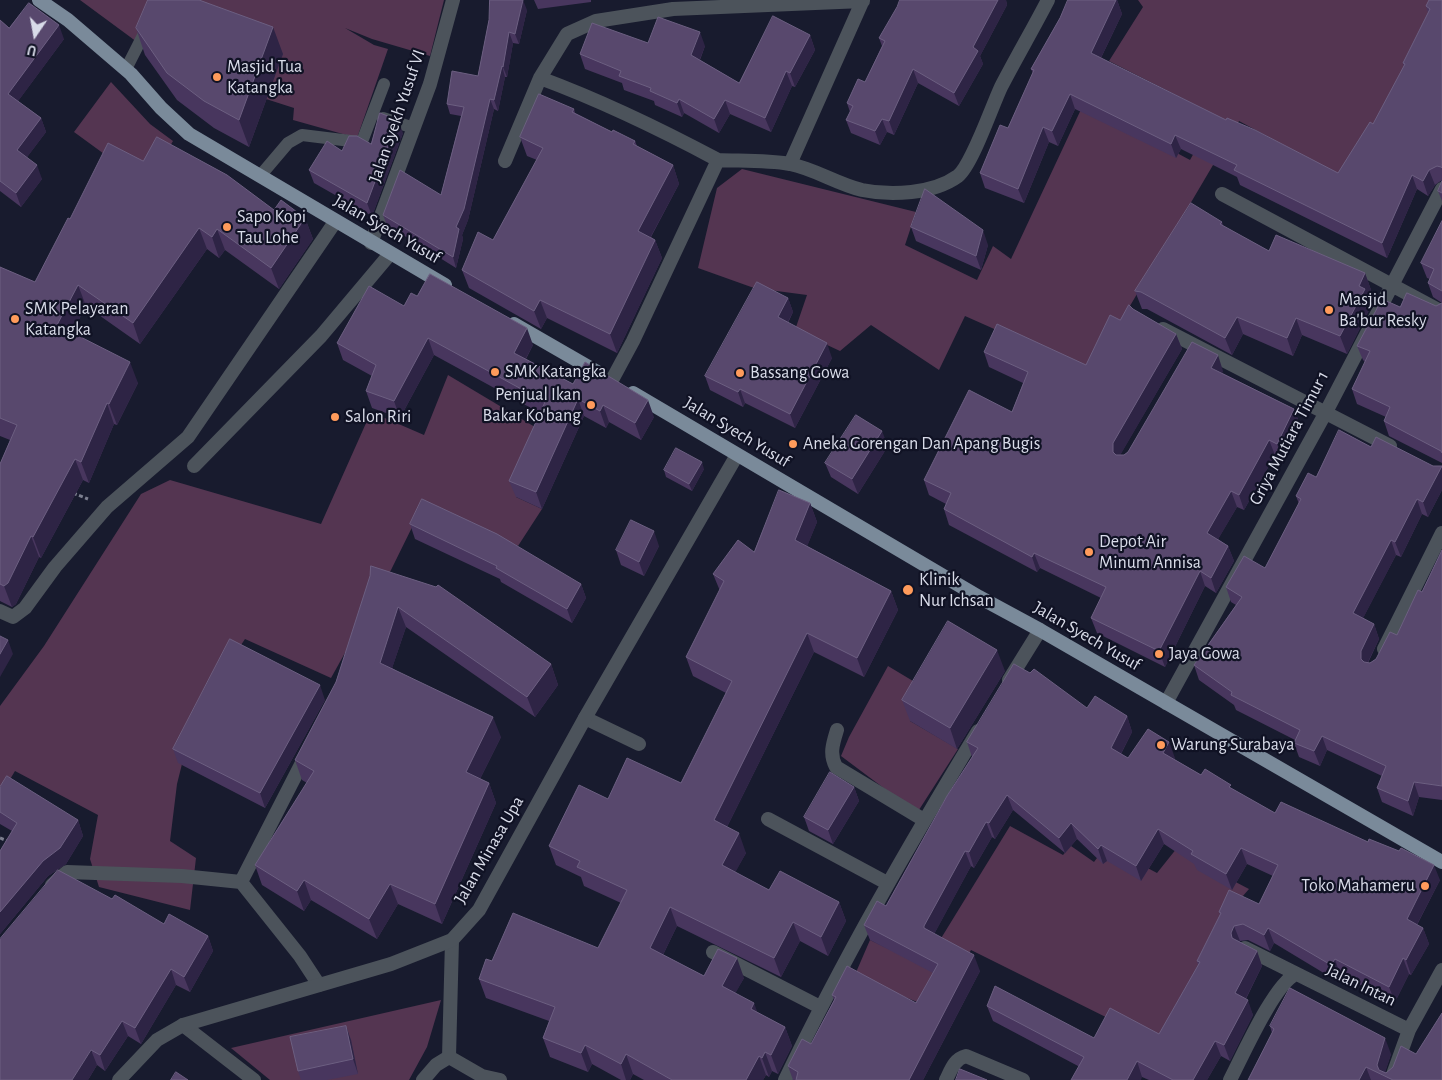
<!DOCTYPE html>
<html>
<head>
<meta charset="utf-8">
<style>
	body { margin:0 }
	#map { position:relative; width:1442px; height:1080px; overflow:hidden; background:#181b2e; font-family:"Alegreya Sans",sans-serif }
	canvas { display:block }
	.north { position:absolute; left:10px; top:10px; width:50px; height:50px; -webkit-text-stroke:4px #101224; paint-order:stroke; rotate:192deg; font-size:14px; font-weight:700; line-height:20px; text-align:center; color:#d9dce9 }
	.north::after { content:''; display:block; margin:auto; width:18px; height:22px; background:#d9dce9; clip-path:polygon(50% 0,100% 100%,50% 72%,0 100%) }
</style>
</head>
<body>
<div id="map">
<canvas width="1442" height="1080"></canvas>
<div class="north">U</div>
</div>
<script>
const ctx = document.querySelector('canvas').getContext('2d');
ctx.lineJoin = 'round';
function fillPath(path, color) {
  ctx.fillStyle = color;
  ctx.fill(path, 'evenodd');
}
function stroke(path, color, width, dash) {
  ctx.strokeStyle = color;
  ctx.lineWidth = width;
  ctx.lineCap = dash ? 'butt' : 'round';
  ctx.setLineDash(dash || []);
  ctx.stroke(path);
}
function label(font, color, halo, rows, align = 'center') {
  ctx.font = font + ' "Alegreya Sans",sans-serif';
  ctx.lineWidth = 4.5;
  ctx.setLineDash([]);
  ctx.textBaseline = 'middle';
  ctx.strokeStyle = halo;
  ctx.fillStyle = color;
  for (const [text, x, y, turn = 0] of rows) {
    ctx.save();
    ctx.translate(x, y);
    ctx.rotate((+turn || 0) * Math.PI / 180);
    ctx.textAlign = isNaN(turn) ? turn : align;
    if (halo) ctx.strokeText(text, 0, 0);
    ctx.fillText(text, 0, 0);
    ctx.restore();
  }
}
fillPath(new Path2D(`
	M80,0h75l-18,42z
	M176,0h268l-14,56 -58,-17 -27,-11 29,17 14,4 -31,89 -64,-18 1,-12 -28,-9z
	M1138,0h298l-77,186 -120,-65 -148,251 -126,-56 -26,54 -68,-45 -31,26 -45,-21 12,-35 -53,-7 -56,-20 19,-80 25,-19 174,43 -11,33 72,35 16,-34 18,13 73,-156 106,57 25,-45 -106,-54 34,-54z
	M111,82l39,42 23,17 -23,39 -39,-21 -37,-27z
	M448,375l97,58 -29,64 26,12 -24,37 -94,-43 -33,67 -60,108 -86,-39 -10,15 -50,98 -8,32 -7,57 26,17 -6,52 -91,-23 -9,-28 8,-44 -83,-44 -15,25v-90l44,-60 97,-152 29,-14 151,44 50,-112 53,23z
	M888,666l40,24 -18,31 48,28 -41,64 -76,-57 8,-19z
	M1010,826l53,29 8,-9 23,16 12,-16 51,27 20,-25 28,18 44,23 -14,16 -69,142 -195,-97 -36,59 -81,-32 16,-37 54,26z
	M441,1000l-14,47 -18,33h-139l-39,-32z`), '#543551');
stroke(new Path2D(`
	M73,493l15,6
	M0,838l10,4`), '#7c7f8f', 3, [4, 2.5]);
stroke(new Path2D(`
	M126,69l35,-69
	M383,118l31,10
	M260,176l28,-33 14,-8 57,7 4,-3 21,-55`), '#4c535b', 12);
stroke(new Path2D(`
	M718,160c-58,-31 -116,-59 -178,-82l27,-44 29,-13 77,-12 190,-8
	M505,161l35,-83
	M790,164l73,-164
	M1222,194l220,118
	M371,243l59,-159 23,-84
	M1163,329l227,117
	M612,380l21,-39 85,-181c23,1 49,0 72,4 25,5 47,20 72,26 29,6 71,4 96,-14 14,-11 34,-70 43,-89 15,-29 32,-58 47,-87
	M194,466l127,-130 69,-82
	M0,611l13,6 12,-9 30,-41 52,-60 81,-70 147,-215
	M1384,649l58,-116
	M1009,680l31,-50
	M1166,703l160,-291 116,-223
	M585,718l54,26
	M837,730c-4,13 -8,24 -1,37l88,53
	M307,753l-66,129 59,74 19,29
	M768,819l119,64
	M52,885l15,-13 115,4 59,6
	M452,940l-3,117 33,19 18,4
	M1245,948l164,82
	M713,952l107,55
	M183,1025l71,55
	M423,1080l13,-15 13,-8
	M785,1080c58,-121 124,-235 193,-349
	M946,1080c5,-10 8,-21 20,-24l57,24
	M1230,1080c12,-23 44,-96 66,-106
	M1391,1080l18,-50 33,-60`), '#4c535b', 14);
stroke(new Path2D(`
	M119,1080l38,-40 26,-15 208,-61 61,-24 27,-30 106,-192 152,-263`), '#4c535b', 14);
stroke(new Path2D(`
	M39,0l29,20 63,54 30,34 28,26 256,151
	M514,324l85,49
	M633,393l346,204 61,33 402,232`), '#7a8a9a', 14);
fillPath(new Path2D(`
	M534,0h57v2l-53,7z
	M1006,0l1,5 -27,51 3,8 -24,42 -41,-23 -24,52 -7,-3 -7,13 -29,-12 -5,-13 4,-8 -3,-9 18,-21 17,-36 -3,-8z
	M1068,0h49l5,14 -21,44 125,62 112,53 35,-49 31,-57 -1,-4 25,-50 -2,-7 16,-6v180l-7,5 -7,11 -11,-7 -30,69 -147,-73 -3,-8 -56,-28 -5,9 -101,-49 -17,37 -9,-4 -25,61 -39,-15 -5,-15 28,-45 25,-55 -2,-4 29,-51z
	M527,10l-8,34 -6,-1 -6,34h-2l-7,34 -4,-2 -26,111 -6,15 1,4 -7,29 -69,-43 -4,-10 58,-20 20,-79 -11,-2 -3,-10 31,-28 11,-56z
	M0,20l9,8 55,11 -46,62 23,17 5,14 -19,25 15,22 -21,28 -21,-16z
	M136,28l147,26 -34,93 -35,-19 -37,-28 -32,-45z
	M810,35l5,15 -20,37 -3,-1 -21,46 -41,-18 -11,19 -35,-20 -2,4 -27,-12 -1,-4 -30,-11 -2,-7 -37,-14 -5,-15 68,-11 57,3 -5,14 39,23z
	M574,109l1,4 37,19 23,9 2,5 36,19 6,19 -28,53 4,3 7,18 -45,95 -70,-35 -6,11 -72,-41 -7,-18 31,-30 44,-80 -10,-4 -7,-19z
	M403,133l-31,83 -58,-33 -5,-13 33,-19 29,-7z
	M143,161l131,49 31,8 8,21 -34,50 -54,-39 -6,8 -12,-9 -67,95 -54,-38 -14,27 66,50 -21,42 -3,-1 -25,59 -6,-3 -42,78 -2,-1 -23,47 -4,3 -12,-6v-137l10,-24 -10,-4v-169l35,15 35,-63z
	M1442,181v20l-4,-10z
	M1442,221v242l-53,-27 -5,-15 2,-4 -29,-13 -5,-15 13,-27 -2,-2 -6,-14 43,-39 36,-1 6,-3 -9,-6 -5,-14 2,-4 -3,-1 -6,-15z
	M1222,222l1,4 46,25 96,22 6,17 -3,7 3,9 -24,48 -45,-19 -9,21 -50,-22 -11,21 -85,-46h-5l-7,-18z
	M911,227l77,18 -7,25 -65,-29z
	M417,296l116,49 -7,14 47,25 81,33 -13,23 -32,-18 -3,6 -22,-12 -42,93 -26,-12 -7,-16 31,-68 -106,-58 -34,63 -28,-10 -6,-17 6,-15 -29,-16 -6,-17 67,-37z
	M788,298l5,14 -5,11 44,35 -37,70 -50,-25 -2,4 -33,-17 -5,-14z
	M1133,309l43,25 6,15 -62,106h4l99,-84 -1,2 72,36 6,16 -18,34 -7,-4 -31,55 -7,-3 -19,32 10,7 6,15 -18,32 -11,-7 -40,81 -68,-34 -6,-15 10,-20 -61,-30 -3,4 -88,-47 -5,-16 2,-5 -17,-9 -5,-15 88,-68 11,-29 -34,-16 -5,-15 102,13 34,-45z
	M888,446l-30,48 -27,-17 -6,-14z
	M1371,447l62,19 9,1v23l-14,27 -6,-3 -21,43 -5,-2 -33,63 11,6 5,15 -11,24h2l6,-4 21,-24 25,-43 20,-42v250l-23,-3 -6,19 -31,-14 -5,-14 5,-12 -55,-26 -7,16 -21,-9 -5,-14 1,-3 -59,-30 -2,-5 -35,-25 -5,-15 42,-60 -5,-3 -5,-15 39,-19 34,-64 -3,-8 20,-19z
	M704,469l-12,22 -26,-14 -2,-7z
	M810,503l7,19 -10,24 84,45 7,19 -34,67 -50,-25 -87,175 19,26 -11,19 34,18 70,12 7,19 -18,35 -28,-15 -19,36 -104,-51 -14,29 41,21 40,2 -9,15 22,19 28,15 7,19 -14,28 -6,-3 -3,6 -3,-2 -3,5h-119l-11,-6 -3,6h-9l-29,-16 -4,8 -38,-15 -7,-19 6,-17 -63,-23 -7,-19 13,-18 106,-13 23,-45 -37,-17 -3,-9 -25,-12 -7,-19 59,-47 73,-16 45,-90 -33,-17 -7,-19 34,-66 -7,-17 41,-22z
	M410,524l171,60 5,14 -14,25 -71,-41 -1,-3 -85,-40z
	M659,546l-15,30 -23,-11 -5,-15z
	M370,576l181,88 7,21 -23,32 -129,-90 -14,41 109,69 -21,42 9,4 7,20 -54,121 -44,-20 -21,35 -66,-39 -7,11 -42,-26 -7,-20 52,-82 -5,-3 -7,-20 41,-78z
	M1005,671l-48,78 -47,-28 -8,-21z
	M325,700l-60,108 -87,-45 -5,-14z
	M1087,708l40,8 5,16 -11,22 7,4h47l-1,1 27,16 31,14 43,24 165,67 -23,45 6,3 6,16 -18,31 -2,-1 -14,28 -55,-27 -3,6 -63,-38 -4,8 -22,-11 -8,1v1l17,9 5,15 -16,33 7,16 -23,46 -9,-5 -14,24h-58l-7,-3 -64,-11 -85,-45 -6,-15 107,32 65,-4 39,-69 -1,-4 23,-46 -1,-3 40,-8 14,-28 -26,-12 -15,26 -35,-20 -3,-6 -30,-20 -23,37 -34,-20 -4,3 -26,-25 -12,14 -52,-43 -18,29 -3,-2 -18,31 -3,-2 -37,68 46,37 -57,109h-130l-5,-14 23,-22 23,-44 -2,-5 84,8 17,-30 -63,-33 -6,-15 22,-19 86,-149 -5,-15z
	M0,787l78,33 5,16 -17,28 -18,12 -48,58v-83l12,-20 -12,-7z
	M854,787l5,14 -26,43 -24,-13 -5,-14z
	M112,899l52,25 44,12 5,15 -23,41 -14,-7 -35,59 -13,-8 -23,35 -8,-6 -9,15z
	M346,1026l5,14 7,34 -31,6h-26l-3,-9z
	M1270,1026l121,28 -6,18 1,1 30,-19 26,26h-194l24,-47z`), '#48365e');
fillPath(new Path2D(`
	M523,0l4,10 -8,34 -4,-10z
	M997,0h9l1,5 -27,51 3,8 -24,42 -5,-13 19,-46z
	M1116,0h1l5,14 -26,54 -5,-15z
	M59,25l5,14 -51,69 -5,-14z
	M273,27l10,27 -34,93 -10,-27z
	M509,32l4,11 -6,34 -4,-10z
	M700,32l5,14 -9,23 -5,-14z
	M810,35l5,15 -20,37 -5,-14z
	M502,66l3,11 -7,34 -4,-11z
	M913,69l5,14 -24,52 -5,-14z
	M786,71l6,15 -21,46 -6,-14z
	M1070,94l5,15 -17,37 -6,-15z
	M490,99l4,10 -26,111 -6,15 1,4 -7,29 -3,-11 3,-30z
	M679,99l5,14 -2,4 -5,-14z
	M725,100l5,14 -11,19 -5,-14z
	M41,118l5,14 -24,32 -5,-14z
	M882,119l5,13 -7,13 -5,-14z
	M398,120l5,13 -31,83 -5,-13z
	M1043,127l6,15 -25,61 -6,-14z
	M1175,135l6,14 -5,9 -5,-14z
	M37,165l5,14 -21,28 -5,-14z
	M673,165l6,19 -35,65 -6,-18z
	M1429,170l6,15 -7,11 -5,-15z
	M1412,175l5,14 -30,69 -5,-15z
	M305,218l8,21 -34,50 -8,-21z
	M199,228l8,21 -67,95 -7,-21z
	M217,229l8,21 -6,8 -7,-21z
	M983,230l5,15 -7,25 -5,-14z
	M655,240l7,18 -45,95 -7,-19z
	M1365,273l6,17 -3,7 3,9 -24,48 -7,-18z
	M78,285l8,21 -21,40 -8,-21z
	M788,298l5,14 -10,19 -5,-14z
	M540,300l7,18 -6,11 -7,-18z
	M1237,317l6,17 -11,21 -7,-17z
	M1296,318l6,17 -9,21 -6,-18z
	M527,328l6,17 -13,24 -6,-16z
	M1176,334l6,15 -64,110 -5,-7v-9z
	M428,338l6,17 -34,63 -6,-17z
	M827,343l5,15 -37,70 -5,-14z
	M1218,355l5,16 -6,12 -6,-15z
	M130,362l8,21 -21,42 -8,-21z
	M740,389l5,14 -2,4 -5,-15z
	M578,399l6,17 -42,93 -6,-17z
	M648,400l6,17 -13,23 -6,-17z
	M107,403l7,21 -25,59 -8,-21z
	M603,405l6,17 -3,6 -6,-17z
	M1294,409l6,16 -18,34 -5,-15z
	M882,431l6,15 -30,48 -6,-15z
	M1269,440l6,15 -31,55 -5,-15z
	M75,459l8,21 -42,78 -8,-21z
	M702,462l2,7 -12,22 -3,-7z
	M1442,466v24l-14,27 -5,-15z
	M1231,491l6,16 -24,41 -6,-15z
	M1417,499l5,15 -21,43 -6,-15z
	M810,503l7,19 -15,37 -7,-19z
	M654,531l5,15 -15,30 -5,-14z
	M31,536l8,21 -23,47 -4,3 -8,-21z
	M1391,540l5,15 -38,73 -5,-15z
	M1228,546l6,15 -18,32 -5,-15z
	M1034,553l6,15 -3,4 -5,-15z
	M1200,571l5,15 -40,81 -6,-16z
	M581,584l5,14 -14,25 -5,-14z
	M891,591l7,19 -34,67 -7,-19z
	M398,607l8,20 -19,56 -7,-20z
	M1374,624l5,15 -13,27 -5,-7v-8z
	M807,633l7,19 -93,187 -7,-19z
	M8,640l5,14 -13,23v-23z
	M997,650l8,21 -48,78 -7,-21z
	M551,664l7,21 -23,32 -8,-20z
	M320,685l5,15 -60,108 -5,-15z
	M1127,716l5,16 -16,31 -5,-15z
	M493,717l8,20 -28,56 -7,-21z
	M1322,736l5,14 -7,16 -6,-15z
	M1169,742l6,16 -6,10 -6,-15z
	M1414,782l5,15 -6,19 -5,-15z
	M489,783l7,20 -54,121 -7,-20z
	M854,787l5,14 -26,43 -5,-14z
	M1007,795l6,15 -18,29 -6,-16z
	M78,820l5,16 -17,28 -18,12 -48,58v-22z
	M986,822l6,15 -18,31 -5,-16z
	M1071,823l6,16 -12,14 -6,-15z
	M1158,829l6,15 -23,37 -5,-15z
	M739,833l7,20 -17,31 -7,-19z
	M1101,845l6,16 -4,3 -5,-15z
	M1241,848l6,16 -15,26 -6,-16z
	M965,851l6,15 -41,76 -6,-14v-2z
	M1434,865l6,15 -28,54 -5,-15z
	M304,880l7,20 -7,11 -7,-20z
	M390,884l8,20 -21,35 -8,-20z
	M839,902l7,19 -18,35 -7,-19z
	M670,907l7,19 -20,41 -7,-19z
	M793,922l7,19 -19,36 -7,-19z
	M1234,926l6,15 -4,7 -5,-15z
	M1268,928l6,15 -4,8 -6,-16z
	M1423,928l6,16 -18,31 -5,-15z
	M208,936l5,15 -23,41 -6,-15z
	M1257,951l5,15 -21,42 -6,-15z
	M974,955l6,16 -57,109h-14z
	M737,958l7,20 -15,27 -7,-19z
	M1403,958l6,16 -14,28 -6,-15z
	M1335,959l5,16 -3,6 -6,-16z
	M171,969l5,16 -35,59 -6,-16z
	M1248,1000l5,15 -23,46 -6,-16z
	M754,1003l7,19 -10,-13z
	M122,1021l6,15 -23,35 -5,-16z
	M346,1026l5,14 7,34 -5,-15z
	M785,1027l7,19 -14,28 -7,-19z
	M1385,1038l6,16 -7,22 -5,-3 -2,-8z
	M1215,1041l6,15 -14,24h-14z
	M585,1045l7,19 -4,8 -7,-19z
	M91,1050l6,15 -9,15h-16z
	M765,1052l7,19 -3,6 -7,-19z
	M626,1054l7,20 -3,6h-4l-5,-16z
	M759,1056l7,19 -3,5h-17z
	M1137,1061l5,16 -1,3h-14z
	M1366,1067l5,13h-12z`), '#2e2445');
const building = new Path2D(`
	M148,0h51l74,27 -34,93 -35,-19 -37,-28 -31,-45z
	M490,0h33l-8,34 -6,-2 -6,35 -1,-1 -8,34 -4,-1 -26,110 -8,18 3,2 -6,28 -70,-42 17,-45 41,25 23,-88 -17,-3 5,-33 26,5 11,-56z
	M900,0h98l-25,47 5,4 -24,42 -41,-24 -24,52 -7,-2 -7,12 -29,-11 7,-14 -6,-3 11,-24 7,3 20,-41 -6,-3 18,-31z
	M1068,0h48l-25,53 135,67 1,-2 28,12 83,43 32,-51 3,2 32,-60 -2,-1 27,-54 -4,-3 3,-6h13v168l-1,-1 -4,-1 -8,4 -6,11 -11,-6 -30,68 -148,-73 3,-5 -62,-30 -4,9 -101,-50 -18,37 -9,-4 -25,62 -38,-16 20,-48 8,3 26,-58 -3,-1 29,-51z
	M29,3l30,22 -51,69 33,24 -24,32 20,15 -21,28 -16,-12v-161l9,8z
	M773,16l37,19 -20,38 -4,-2 -21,47 -40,-18 -11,19 -35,-20 -2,4 -27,-12 1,-3 -32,-12 2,-5 -41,-17 12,-31 56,20 10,-26 42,15 -9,23 48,28z
	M539,94l35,15 -2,3 40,20 1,-2 22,11 -2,3 40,21 -35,66 17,9 -45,94 -70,-34 -6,11 -72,-41 16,-38 15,8 50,-92 -23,-11z
	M380,113l18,7 -31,83 -58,-33 18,-29 15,10 7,-15h8l14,8z
	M157,137l70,38 47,35 7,-10 24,18 -34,50 -54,-39 -5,8 -13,-9 -66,95 -55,-38 -21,40 73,37 -21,42 -2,-1 -26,59 -6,-3 -42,78 -2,-1 -23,47 -4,3 -4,-2v-120l17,-39 -17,-7v-151l35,15 33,-64 2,1 38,-76 35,18z
	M1442,181v12l-4,-2z
	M925,189l58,41 -7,26 -65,-29z
	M1191,203l31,19 -2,2 49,27 7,-16 89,38 -6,13 6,3 -25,47 -44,-18 -9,20 -50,-21 -12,21 -84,-46 -6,-1z
	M1442,221v70l-14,-8 6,-14 -13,-6z
	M430,274l97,54 -13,25 59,31 12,-22 63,38 -13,23 -32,-18 -3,6 -22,-12 -42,93 -27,-11 36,-79 -117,-64 -34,63 -28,-10 10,-26 -39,-22 32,-57 35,20 7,-13 6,3z
	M757,282l31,16 -10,19 49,26 -37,71 -50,-25 -2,3 -33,-16z
	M1407,293l29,13 6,-3v150l-1,-2 -57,-30 6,-14 -38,-18 18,-38 -13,-5 25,-47 18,8z
	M1129,305l4,4 43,25 -63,109v9l3,3h8l4,-3 64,-110 26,13 -7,13 83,41 -17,35 -8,-4 -30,55 -8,-4 -24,42 21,13 -17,32 -11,-7 -41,80 -68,-33 15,-31 -72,-34 -2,4 -88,-48 7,-16 -27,-13 45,-90 43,22 16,-40 -44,-20 13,-28 89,41 24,-50 10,5z
	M856,415l26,16 -30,48 -27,-16z
	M1339,430l32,17 5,-10 57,29h9l-19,36 -6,-3 -22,43 -4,-2 -38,73 21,11 -13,27v8l3,3 6,1 6,-4 14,-27 7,3 21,-45 4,2 20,-42v236l-28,-4 -6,19 -31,-13 9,-22 -64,-30 -8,15 -20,-8 6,-13 -69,-35 1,-3 -38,-27 48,-68 -16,-10 18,-31 21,12 36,-69 -5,-3 12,-23 8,4z
	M676,448l26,14 -13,22 -25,-14z
	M779,490l31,13 -15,37 96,51 -34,67 -50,-25 -93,187 25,13 -17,32 47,25 11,-19 59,31 -18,35 -28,-15 -19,36 -104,-51 -20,41 54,28 14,-27 19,9 -15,28 32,17 -3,6 34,18 -14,28 -6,-3 -3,6 -3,-2 -13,24h-74l-46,-26 -5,10 -36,-19 -4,8 -38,-15 12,-31 -76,-28 7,-20 6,2 21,-48 85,35 29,-58 -50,-23 3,-6 -31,-15 30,-61 29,14 19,-41 54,25 51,-102 -46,-24 38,-76 -11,-7 25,-34 16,12z
	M422,499l75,35 84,50 -14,25 -71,-41 1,-2 -87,-42z
	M631,520l23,11 -15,31 -23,-12z
	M371,566l65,21 2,-2 113,79 -24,33 -129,-90 -18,56 113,54 -27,55 23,11 -54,121 -45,-20 -21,35 -65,-39 -7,11 -42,-26 59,-94 -19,-11 41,-78 34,-106z
	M948,621l49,29 -47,78 -48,-28z
	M0,636l8,4 -8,14z
	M230,639l90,46 -60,108 -87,-44z
	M1014,664l16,9 4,-4 53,39 8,-12 32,20 -16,32 17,10 20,-29 21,13 -6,11 38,22 4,-6 26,16 -2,2 46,26 6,-11 87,40 1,-3 30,12 2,-3 33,17 -27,54 16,9 -17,32 -3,-2 -14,29 -54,-28 -4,6 -63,-37 -4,7 -21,-11 -9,2 -3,7 1,5 25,13 -22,42 13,7 -24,45 -9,-4 -22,39h-20l-36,-19 -10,19h-56l13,-23 -97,-51 8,-20 99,52 16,-30 49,26 41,-72 -3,-1 24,-48 -2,-1 10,-22 30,14 19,-39 -37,-17 -15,26 -35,-20 2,-3 -35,-22 -22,37 -35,-21 -3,4 -27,-26 -12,15 -52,-43 -18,28 -3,-1 -17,30 -4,-1 -41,75v2l50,27 -65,125h-113l2,-8 -10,-6 14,-27 9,5 25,-47 -4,-2 15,-29 69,37 22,-39 -74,-39 13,-24 9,5 61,-110 31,-48 -11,-6z
	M830,772l24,15 -26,43 -24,-13z
	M7,776l71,44 -18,28 -17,13 -43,51v-61l17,-28 -17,-11v-25z
	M58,870l54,29 3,-4 49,29 5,-10 39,22 -24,41 -13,-8 -36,59 -13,-7 -22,34 -9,-5 -19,30h-72v-141z
	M1290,988l95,50 -8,27 2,5 7,3 7,-6 8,-21 15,8 26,-41v67h-49l-27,-13 -7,13h-111l26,-51 -4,-3z
	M346,1026l7,33 -55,12 -8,-34z
	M960,1069l27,11h-31z
	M176,1072l12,8h-17z`);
fillPath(building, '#58486d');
stroke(building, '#6c5f81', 1);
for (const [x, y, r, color] of [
	[217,77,5,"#ff9b5b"],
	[227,227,5,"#ff9b5b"],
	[1329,310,5,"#ff9b5b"],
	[15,319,5,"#ff9b5b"],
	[495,372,5,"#ff9b5b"],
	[740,373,5,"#ff9b5b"],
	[591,405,5,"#ff9b5b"],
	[335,417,5,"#ff9b5b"],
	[793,444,5,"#ff9b5b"],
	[1089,552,5,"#ff9b5b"],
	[908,590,6,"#ff9b5b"],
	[1159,654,5,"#ff9b5b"],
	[1161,745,5,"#ff9b5b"],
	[1425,886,5,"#ff9b5b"]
]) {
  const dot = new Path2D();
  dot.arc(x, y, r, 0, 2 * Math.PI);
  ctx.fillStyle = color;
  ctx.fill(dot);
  stroke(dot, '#101224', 2);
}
label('18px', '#d9dce9', '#101224', [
	["Masjid Tua",227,67],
	["Katangka",227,88],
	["Sapo Kopi",237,217],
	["Tau Lohe",237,238],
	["Masjid",1339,300],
	["Ba'bur Resky",1339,321],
	["SMK Pelayaran",25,309],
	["Katangka",25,330],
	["SMK Katangka",505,372],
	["Bassang Gowa",750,373],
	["Penjual Ikan",581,395,"right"],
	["Bakar Ko'bang",581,416,"right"],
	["Salon Riri",345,417],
	["Aneka Gorengan Dan Apang Bugis",803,444],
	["Depot Air",1099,542],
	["Minum Annisa",1099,563],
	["Klinik",919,580],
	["Nur Ichsan",919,601],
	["Jaya Gowa",1169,654],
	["Warung Surabaya",1171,745],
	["Toko Mahameru",1415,886,"right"]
], 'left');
label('18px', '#d9dce9', '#101224', [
	["Jalan Syekh Yusuf VI",397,116,-71],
	["Jalan Syech Yusuf",387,229,30],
	["Jalan Syech Yusuf",737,432,31],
	["Griya Mutiara Timur 1",1289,438,-62],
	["Jalan Syech Yusuf",1087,636,30],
	["Jalan Minasa Upa",489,850,-60],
	["Jalan Intan",1361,985,26]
]);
</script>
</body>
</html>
